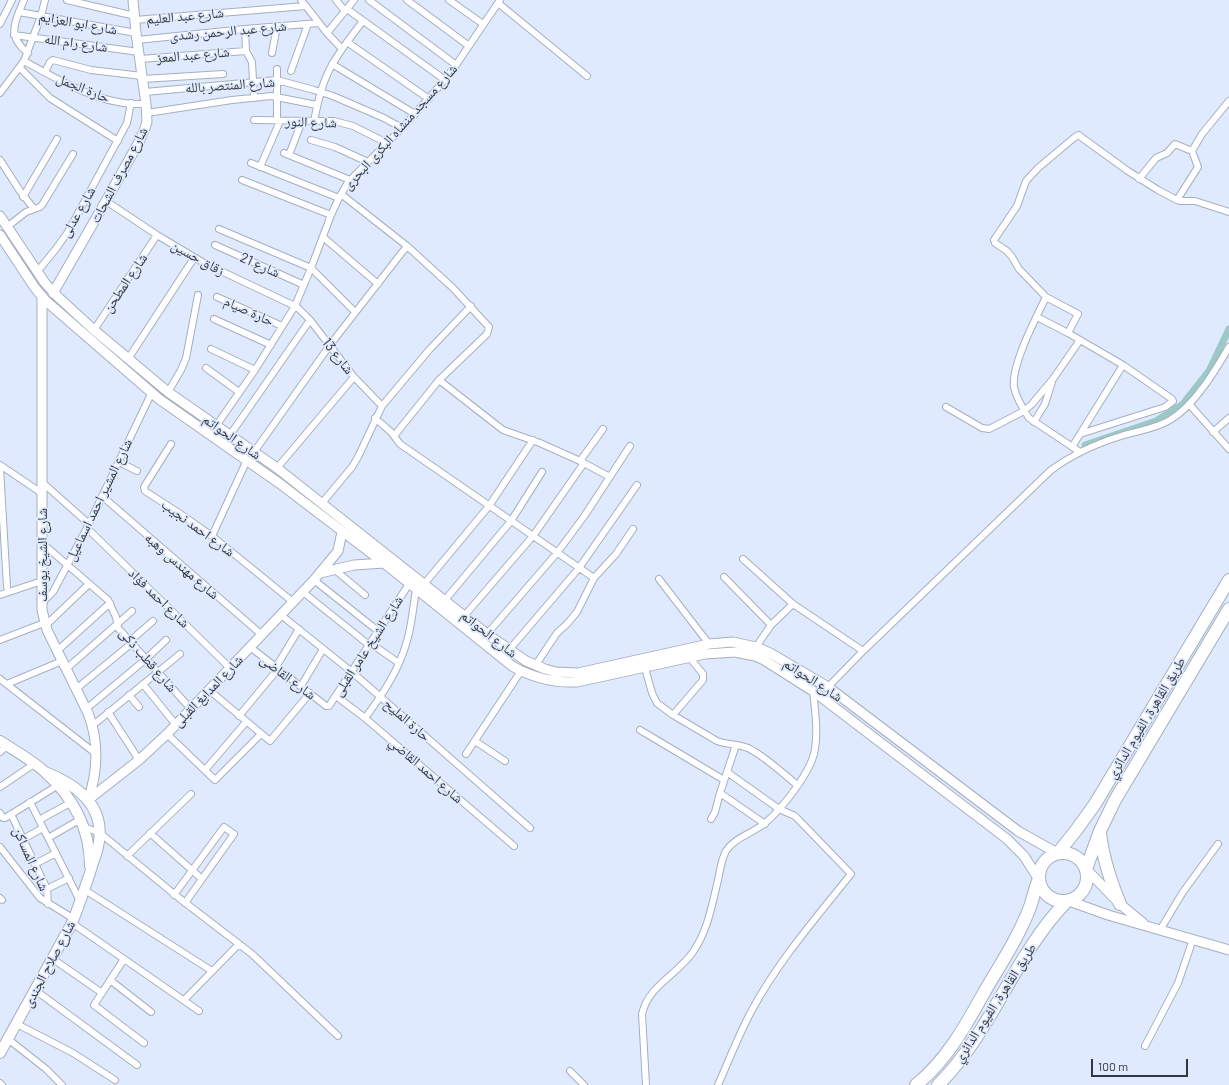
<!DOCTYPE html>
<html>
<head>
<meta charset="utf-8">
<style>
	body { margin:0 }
	#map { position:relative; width:1229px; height:1085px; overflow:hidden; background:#e0eafe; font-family:Barlow,sans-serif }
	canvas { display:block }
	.scale { position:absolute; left:1091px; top:1059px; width:97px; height:18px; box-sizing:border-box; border:2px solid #33373e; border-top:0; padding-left:5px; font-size:12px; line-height:14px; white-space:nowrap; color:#33373e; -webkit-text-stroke:3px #e0eafe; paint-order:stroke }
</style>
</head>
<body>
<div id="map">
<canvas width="1229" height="1085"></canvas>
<div class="scale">100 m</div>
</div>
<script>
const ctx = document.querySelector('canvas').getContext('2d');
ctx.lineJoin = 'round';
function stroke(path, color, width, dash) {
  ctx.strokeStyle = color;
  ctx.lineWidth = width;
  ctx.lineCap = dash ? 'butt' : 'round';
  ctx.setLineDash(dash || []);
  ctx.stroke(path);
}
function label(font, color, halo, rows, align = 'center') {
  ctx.font = font + ' Barlow,"Noto Naskh Arabic",sans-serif';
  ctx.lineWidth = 3.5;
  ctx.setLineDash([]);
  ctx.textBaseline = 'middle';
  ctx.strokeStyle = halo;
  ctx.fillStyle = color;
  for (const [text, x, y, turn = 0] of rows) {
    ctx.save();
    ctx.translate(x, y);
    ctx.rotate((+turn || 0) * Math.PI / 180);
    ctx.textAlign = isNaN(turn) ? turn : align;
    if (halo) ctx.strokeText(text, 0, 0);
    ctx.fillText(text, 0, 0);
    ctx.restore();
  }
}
stroke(new Path2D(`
	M1085,445l71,-24 27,-17 26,-33 20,-42`), '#9bc9c8', 7);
const street = new Path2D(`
	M24,0c-9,21 -18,36 4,53
	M67,0l68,16
	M301,0l26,33 15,16
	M336,0l9,11
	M369,0l87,65
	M407,0l62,46
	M449,0l34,24
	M498,3l89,73
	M347,9l98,71
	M19,12l117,21
	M135,20l171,-14
	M0,24l12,-24
	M245,29l1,22 6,11 2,36
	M327,33l27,-33
	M14,35l125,17
	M137,40l108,-11 74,-6
	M347,42l82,57
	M272,53l5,-27
	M140,59l106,-8
	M24,61c29,16 67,38 100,42 7,1 15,1 22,1
	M332,64l83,50
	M20,68l30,30 68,43
	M291,71l17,-47
	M45,72l5,-10 3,-2 38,10 51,6
	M143,79l80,-5
	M145,92l132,-12 37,10 19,6 51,22 18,10
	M0,93l24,-32 17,-45 4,-16
	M147,113l85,-13 39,-4 46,9
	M254,120l80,1 19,5 34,17
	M277,121v-52
	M314,121c4,-19 8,-39 18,-56 9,-16 20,-30 31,-44
	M311,140l24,7 33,15
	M284,153l66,27
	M289,155l13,-34
	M0,160l20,31 14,18
	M251,163l88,35
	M260,167l20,-46
	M1139,179l17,-21 11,-5 8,-9 17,7 10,-17 27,-33
	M242,180l89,35
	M341,194l66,52 46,42 36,39 -2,7 -48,46 -45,56
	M23,197l34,-58
	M1177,200l21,-33 -6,-16
	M106,201l51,34 47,28 93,44 13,13 44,57 28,29
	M7,227l19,-15 14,-5 2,-2 31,-51
	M219,229l92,39 44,44
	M323,237l55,47
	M215,245l89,40
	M37,272l18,-22 13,-18 59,-109 4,-20
	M217,297l65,29
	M1046,297c-10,21 -35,68 -32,90 2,10 9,22 15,31l51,34
	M1037,317l31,16 55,32 49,34 1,2 -8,6 -85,27
	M214,319l57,26
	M94,330l63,-95
	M1068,333l10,-19 -32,-17 -27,-28 -7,-12 -5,-6 -12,-8 -1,-3 23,-34 9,-25 12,-13 37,-31 4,-2 2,2 47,34 30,19 19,10 4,1h14l34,11
	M211,349l44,21
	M128,359l66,-101
	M206,368l33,24
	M439,380l64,50 37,13 40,18 30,16
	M168,392l13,-22 5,-12 12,-63
	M1189,404l40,45
	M946,407l36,21 7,1 8,-4 27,-14 8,-7 21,-25 27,-39
	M375,418l16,14 9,12 194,134
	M1034,422l11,-18 7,-22
	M216,426l39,-56 40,-64 16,-38 20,-53 8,-17 8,-14 9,-10 46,-46 35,-39 19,-24 44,-65
	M1213,432l16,-14
	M230,435l80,-115
	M171,444l-27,43 1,4 34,22 33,23 81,66
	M1072,447l51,-82
	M254,452l76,-107 77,-99
	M580,461l23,-32
	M119,462l18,9
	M0,465l43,29
	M0,468l7,119
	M277,468l77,-91
	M43,483l46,41
	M102,496l160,139
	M322,503l30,-36 6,-10 24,-51 47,-56 42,-44
	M87,528l143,140
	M212,536l35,-76
	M42,543l66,57 8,17 2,11 73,81
	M743,559l50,45 70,47
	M334,569l31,26
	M724,577l47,48
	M659,579l50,65
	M314,580l64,51
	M425,583l64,-77 44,-66
	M303,592l66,53
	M0,595l42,-14
	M445,600l66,-79 31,-49
	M42,603l11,-11 34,-64 65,-136
	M281,615l71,57 178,156
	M465,615l68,-79 51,-73
	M45,626l44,-42
	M487,634l70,-81 28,-38 45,-69
	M0,640l44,-17
	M130,641l23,-20
	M370,643l29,20
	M250,647l76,59h3l80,-122
	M756,647l15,-22 22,-21
	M509,650l70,-82 58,-83
	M57,651l53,-48
	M535,666l22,-33 10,-9 10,-12 17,-34 22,-24 17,-25
	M276,667l23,-38
	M645,668l7,25 5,10 16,12 44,26c11,4 22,3 31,7 15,7 36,26 49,37
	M66,669l66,-58
	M0,679l95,74
	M7,684l55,-23
	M143,684l33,41
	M301,686l22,-37
	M828,687l35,-36 187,-180c21,-16 45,-27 71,-35 16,-5 34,-7 49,-16 24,-14 45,-49 59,-73
	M76,689l56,-46
	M209,690l61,51 40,-48
	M129,695l10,12
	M336,696l29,22 149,128
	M86,709l60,-50 20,-19
	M108,712l31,48
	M673,715l30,-35v-6l-13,-16
	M239,716l39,-47
	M365,718c18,-24 34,-48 42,-77 5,-17 6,-34 9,-51
	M92,726l88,-72
	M640,730l84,50
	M167,734l48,46 46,-46
	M475,741l30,20
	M0,752l7,-6
	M466,754l55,-83
	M205,770l41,-48
	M0,787l34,-23
	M720,793l45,31
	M30,802l50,99
	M0,813l3,5h2l55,-34
	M11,814l36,75 1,15
	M711,819l4,-7 5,-19 16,-48
	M39,820l33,-18
	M84,827l16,6 79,65 73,56 86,82
	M150,833l52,46
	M48,838l33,-19
	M23,839l20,-11
	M0,847l40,51 34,21
	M127,856l64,-62
	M35,864l21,-11
	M47,889l22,-11
	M85,890l127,81
	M174,895l50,-68 10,7 -49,69
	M0,898l2,2
	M72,923l127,88
	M1160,930l23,-38 35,-48
	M53,959l49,34
	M124,959l-30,46 50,38
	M110,980l41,32
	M35,990l102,75
	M184,1000l55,-56
	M17,1024l56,29 42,27
	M8,1039l38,30 16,16
	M1145,1046l33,-63 15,-44
	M570,1071l14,14
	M0,1083l2,2
	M646,1085l-4,-71c6,-28 36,-40 51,-62 15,-22 19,-47 25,-72 2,-9 3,-20 8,-29 9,-14 26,-17 39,-28 17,-14 47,-52 50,-74 3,-19 0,-39 -2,-58
	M718,1085c11,-25 21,-51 34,-75 27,-50 64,-92 99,-136l-56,-58 -16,-7 -52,-37`);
const secondary = new Path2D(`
	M0,216l45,67 13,14 36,33 74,62 109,76 210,166 39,27 19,8 11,3 22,1 131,-29 24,-2 23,5 14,6 58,34 190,144 39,22
	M0,235l35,53 11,13 113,98 120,84 105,80 128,103c21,12 42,17 65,16l128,-28 30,-2 20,4 9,4 49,31 194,148 17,17 14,22
	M53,293l53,-92 34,-61 5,-12 2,-6 -1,-18 -10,-71 -3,-33
	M42,298v312l5,20 41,83c11,28 10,59 0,87
	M320,573l34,-8 30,-2
	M88,800l51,-40 28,-26 147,-154 24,-29 4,-19
	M1087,870l33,34 23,19
	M1069,901l39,14 121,35`);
const primary = new Path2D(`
	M0,741c15,10 32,19 45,31 28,25 45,56 45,94
	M0,1053l72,-130c7,-17 12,-33 18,-50 2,-9 6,-17 8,-26 9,-40 -20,-62 -53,-75`);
const highway = new Path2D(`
	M1100,833c3,26 10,47 20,71
	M1039 877a24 24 0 1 1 48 0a24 24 0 1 1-48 0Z
	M1058,853l19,-24 18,-25 134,-224
	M1086,869l14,-38 15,-31 114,-191
	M916,1085c32,-26 51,-62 70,-96 16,-27 33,-53 44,-82 3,-9 5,-18 8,-26
	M938,1085c54,-53 76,-130 129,-184`);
stroke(street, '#a5afc1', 8);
stroke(secondary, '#a5afc1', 11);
stroke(primary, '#a5afc1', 12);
stroke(highway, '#a5afc1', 14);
stroke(street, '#fff', 6);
stroke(secondary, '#fff', 9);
stroke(primary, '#fff', 10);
stroke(highway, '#fff', 12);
label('14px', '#33373e', '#e0eafe', [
	["شارع عبد العليم",185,16,-5],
	["شارع ابو العزايم",78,23,10],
	["شارع عبد الرحمن رشدى",228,31,-5],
	["شارع رام الله",76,43,8],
	["شارع عبد المعز",193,55,-5],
	["شارع المنتصر بالله",230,85,-4],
	["حارة الجمل",83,88,22],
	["شارع النور",311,122,2],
	["شارع مسجد منشاه البكرى البحرى",400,127,-48],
	["شارع مصرف الشحات",119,175,-62],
	["شارع عدلى",78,212,-60],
	["زقاق حسين",198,258,29],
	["شارع 21",260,265,24],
	["شارع المطحن",125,283,-56],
	["حارة صيام",249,311,24],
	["شارع 13",338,356,52],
	["شارع الحواتم",232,437,35],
	["شارع المشير احمد اسماعيل",99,500,-64],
	["شارع احمد نجيب",198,528,36],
	["شارع الشيخ يوسف",42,555,-90],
	["شارع مهندس وهبه",182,566,41],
	["شارع احمد فؤاد",159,598,44],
	["شارع الحواتم",489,634,38],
	["شارع الشيخ عامر القبلى",368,646,-57],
	["شارع قطب ذكى",148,660,49],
	["شارع القاضى",288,677,37],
	["شارع الحواتم",813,680,33],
	["شارع المدابغ القبلى",208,691,-46],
	["طريق القاهرة, الفيوم الدائري",1146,718,-59],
	["حارة المليح",407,720,41],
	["شارع احمد القاضي",426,770,41],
	["شارع المساكن",31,859,66],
	["شارع صلاح الجندى",49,964,-62],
	["طريق القاهرة, الفيوم الدائري",995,1003,-57]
]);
</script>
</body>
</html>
